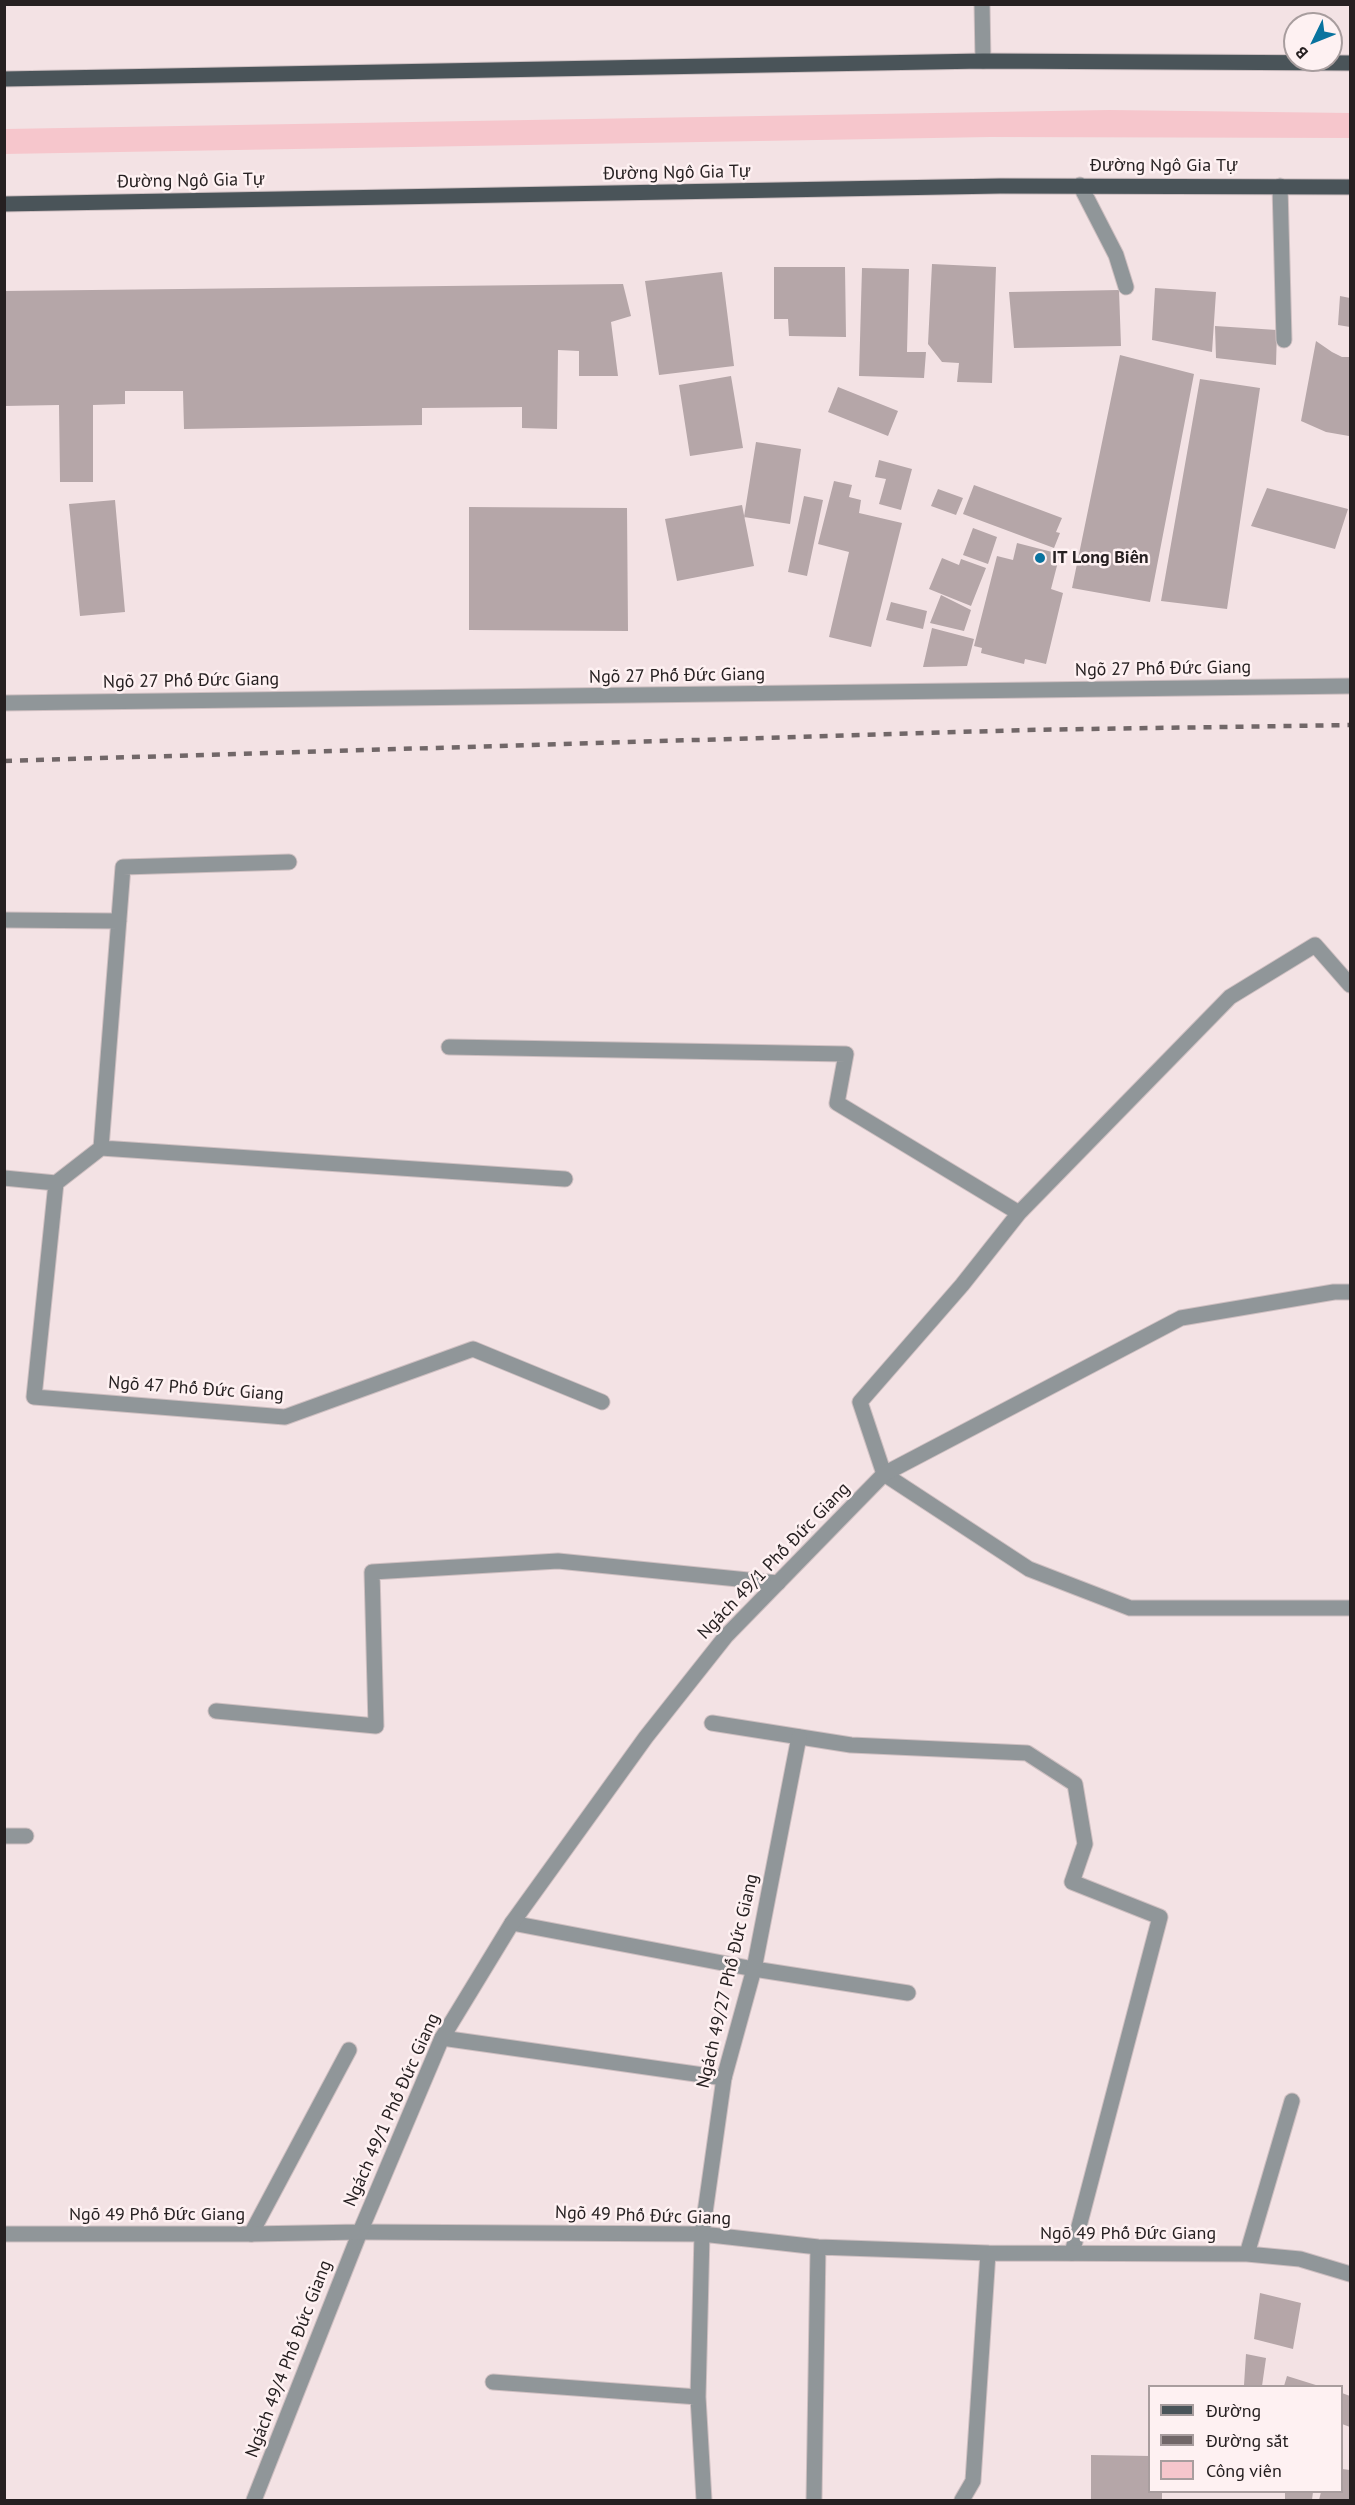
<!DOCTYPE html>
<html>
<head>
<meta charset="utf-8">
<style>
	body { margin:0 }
	#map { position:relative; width:1355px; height:2505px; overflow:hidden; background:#f3e2e4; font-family:"PT Sans",sans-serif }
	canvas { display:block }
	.frame { position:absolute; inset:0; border:6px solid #262021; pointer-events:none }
	.legend { position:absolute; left:1148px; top:2385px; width:195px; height:108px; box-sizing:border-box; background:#fef1f2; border:2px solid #a89d9e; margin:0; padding:8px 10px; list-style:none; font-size:18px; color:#262021 }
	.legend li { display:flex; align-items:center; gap:12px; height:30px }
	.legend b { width:30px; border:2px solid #a89d9e }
	.north { position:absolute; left:1283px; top:12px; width:60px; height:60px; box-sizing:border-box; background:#fef1f2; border:2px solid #a89d9e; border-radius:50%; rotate:227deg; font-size:16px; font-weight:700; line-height:24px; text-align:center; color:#262021 }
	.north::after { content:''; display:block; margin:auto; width:21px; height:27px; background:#09739f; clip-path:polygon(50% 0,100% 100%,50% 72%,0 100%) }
</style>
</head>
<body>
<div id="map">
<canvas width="1355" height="2505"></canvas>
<div class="frame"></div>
<ul class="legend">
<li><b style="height:8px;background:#4a5459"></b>Đường</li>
<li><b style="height:8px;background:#716768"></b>Đường sắt</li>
<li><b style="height:16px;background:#f6c6cc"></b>Công viên</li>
</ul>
<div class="north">B</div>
</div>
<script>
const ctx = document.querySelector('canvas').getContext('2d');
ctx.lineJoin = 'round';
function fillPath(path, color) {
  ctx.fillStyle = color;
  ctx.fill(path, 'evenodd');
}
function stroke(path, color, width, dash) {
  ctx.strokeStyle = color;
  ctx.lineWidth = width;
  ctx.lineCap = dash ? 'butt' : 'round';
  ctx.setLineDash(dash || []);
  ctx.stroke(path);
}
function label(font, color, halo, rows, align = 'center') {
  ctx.font = font + ' "PT Sans",sans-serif';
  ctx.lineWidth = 5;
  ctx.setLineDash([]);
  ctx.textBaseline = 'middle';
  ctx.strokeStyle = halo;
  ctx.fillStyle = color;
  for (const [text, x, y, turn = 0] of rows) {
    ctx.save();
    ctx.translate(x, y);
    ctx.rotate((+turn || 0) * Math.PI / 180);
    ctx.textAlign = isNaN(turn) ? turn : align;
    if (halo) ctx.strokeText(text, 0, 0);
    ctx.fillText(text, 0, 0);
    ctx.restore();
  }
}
fillPath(new Path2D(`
	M1109,110l241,3v25l-359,-1 -987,17 1,-25z`), '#f6c6cc');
fillPath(new Path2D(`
	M932,264l64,3 -4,116 -35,-1 2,-19 -17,-1 -14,-18z
	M774,267h71l1,70 -57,-1 -1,-17h-14z
	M862,268l47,1 -2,83h19l-2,26 -65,-2z
	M722,272l12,94 -75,9 -14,-94z
	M623,284l8,32 -20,6 7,54h-39v-25l-21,-1 -1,79 -35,-1v-21l-100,1v17l-238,4 -1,-38h-58v13l-32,1v77h-33l-1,-77 -55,1v-115z
	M1155,288l61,4 -4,60 -60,-12z
	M1119,290l2,56 -107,2 -5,-56z
	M1340,296l10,2v29l-12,-2z
	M1215,326l62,4 -1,35 -60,-7z
	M1316,341l16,11 10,5h8l-1,79 -23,-4 -25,-11z
	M1120,355l74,19 -44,228 -78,-14z
	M731,376l12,72 -53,8 -11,-71z
	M1200,379l60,9 -33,221 -66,-8z
	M838,387l60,24 -10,25 -60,-24z
	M756,442l45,7 -11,75 -46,-7z
	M879,460l33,9 -11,41 -22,-6 7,-25 -11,-2z
	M834,481l18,4 -3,12 12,3 -2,13 43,10 -31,124 -42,-10 20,-85 -31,-8z
	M974,485l88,33 -6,14 4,1 -6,15 -91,-34z
	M1267,488l81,21 -13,40 -84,-23z
	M938,489l25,9 -7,17 -25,-9z
	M804,496l19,4 -16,76 -19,-4z
	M115,500l10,112 -45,4 -11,-112z
	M742,505l12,61 -77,15 -12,-62z
	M469,507l158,1 1,123 -159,-1z
	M973,528l24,9 -9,27 -25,-9z
	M1017,543l43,11 -9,35 12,4 -17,71 -21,-5 -1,5 -43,-11 1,-5 -8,-2 23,-90 16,4z
	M942,558l17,7 2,-6 25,9 -15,38 -42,-17z
	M941,595l30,15 -7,21 -34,-8z
	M891,602l36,9 -4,18 -37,-9z
	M932,628l42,11 -7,27 -44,1z
	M1260,2293l41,10 -8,46 -39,-10z
	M1246,2354l20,4 -4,28 -18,-1z
	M1287,2376l32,10h-35z
	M1342,2393l8,3v31l-8,-3z
	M1091,2455l59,1v36h12v8h-71z
	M1342,2469l8,1v30h-31l2,-8h21z
	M1285,2492h28l-1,8h-27z`), '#b5a6a8');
const service = new Path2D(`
	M216,1711l160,15 -4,-154 186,-11 220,22
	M712,1723l139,22 176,8 48,31 10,60 -13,38 88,35 -88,336
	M4,1836h22
	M512,1923l242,46 154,24
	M442,2038l282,40
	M251,2234l98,-184
	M254,2500l106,-268`);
const minor = new Path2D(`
	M982,4l1,57
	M1080,185l36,70 10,32
	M1280,186l4,154
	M4,703l1346,-17
	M4,920l115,1
	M1350,985l-35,-40 -85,52 -211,216 -57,72 -102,117 24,72 145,95 101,39h220
	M449,1047l397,7 -9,49 182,110
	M101,1148l464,31
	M4,1178l52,5 -22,214 251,20 188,-68 129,53
	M56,1183l45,-35 22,-281 166,-5
	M360,2232l342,2 116,13 170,6 259,1 53,5 50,15
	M1247,2254l45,-153
	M493,2382l205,15
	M704,2500l-6,-103 4,-163 22,-156 30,-109 45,-232
	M814,2500l4,-253
	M962,2500l11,-19 15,-228`);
const tertiary = new Path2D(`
	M4,2234h247l109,-2 82,-194 70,-115 134,-186 80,-101 158,-162 297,-156 153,-26h16`);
const primary = new Path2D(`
	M4,79l979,-18 367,2
	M4,204l996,-18 350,1`);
stroke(service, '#cebfc1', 17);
stroke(minor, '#cebfc1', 17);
stroke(tertiary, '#cebfc1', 17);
stroke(primary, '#cebfc1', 17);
stroke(service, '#909699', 15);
stroke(minor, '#909699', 15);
stroke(tertiary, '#909699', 15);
stroke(primary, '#4a5459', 15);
stroke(new Path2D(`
	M4,761l1021,-31 325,-5`), '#716768', 4.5, [8, 8]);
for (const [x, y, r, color] of [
	[1040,558,6,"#09739f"]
]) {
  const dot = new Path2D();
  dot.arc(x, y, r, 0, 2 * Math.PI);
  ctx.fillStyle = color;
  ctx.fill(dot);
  stroke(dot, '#fef1f2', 2);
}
label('18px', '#262021', '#fef1f2', [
	["Đường Ngô Gia Tự",1164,166],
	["Đường Ngô Gia Tự",677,173,-1],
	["Đường Ngô Gia Tự",191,181,-1],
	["Ngõ 27 Phố Đức Giang",1163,669,-1],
	["Ngõ 27 Phố Đức Giang",677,676,-1],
	["Ngõ 27 Phố Đức Giang",191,681,-1],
	["Ngõ 47 Phố Đức Giang",196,1389,4],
	["Ngách 49/1 Phố Đức Giang",774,1561,-46],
	["Ngách 49/27 Phố Đức Giang",728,1981,-77],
	["Ngách 49/1 Phố Đức Giang",392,2110,-66],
	["Ngõ 49 Phố Đức Giang",157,2215],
	["Ngõ 49 Phố Đức Giang",643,2216,2],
	["Ngõ 49 Phố Đức Giang",1128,2234],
	["Ngách 49/4 Phố Đức Giang",289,2359,-69]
]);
label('bold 18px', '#262021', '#fef1f2', [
	["IT Long Biên",1052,558]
], 'left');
</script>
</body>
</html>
